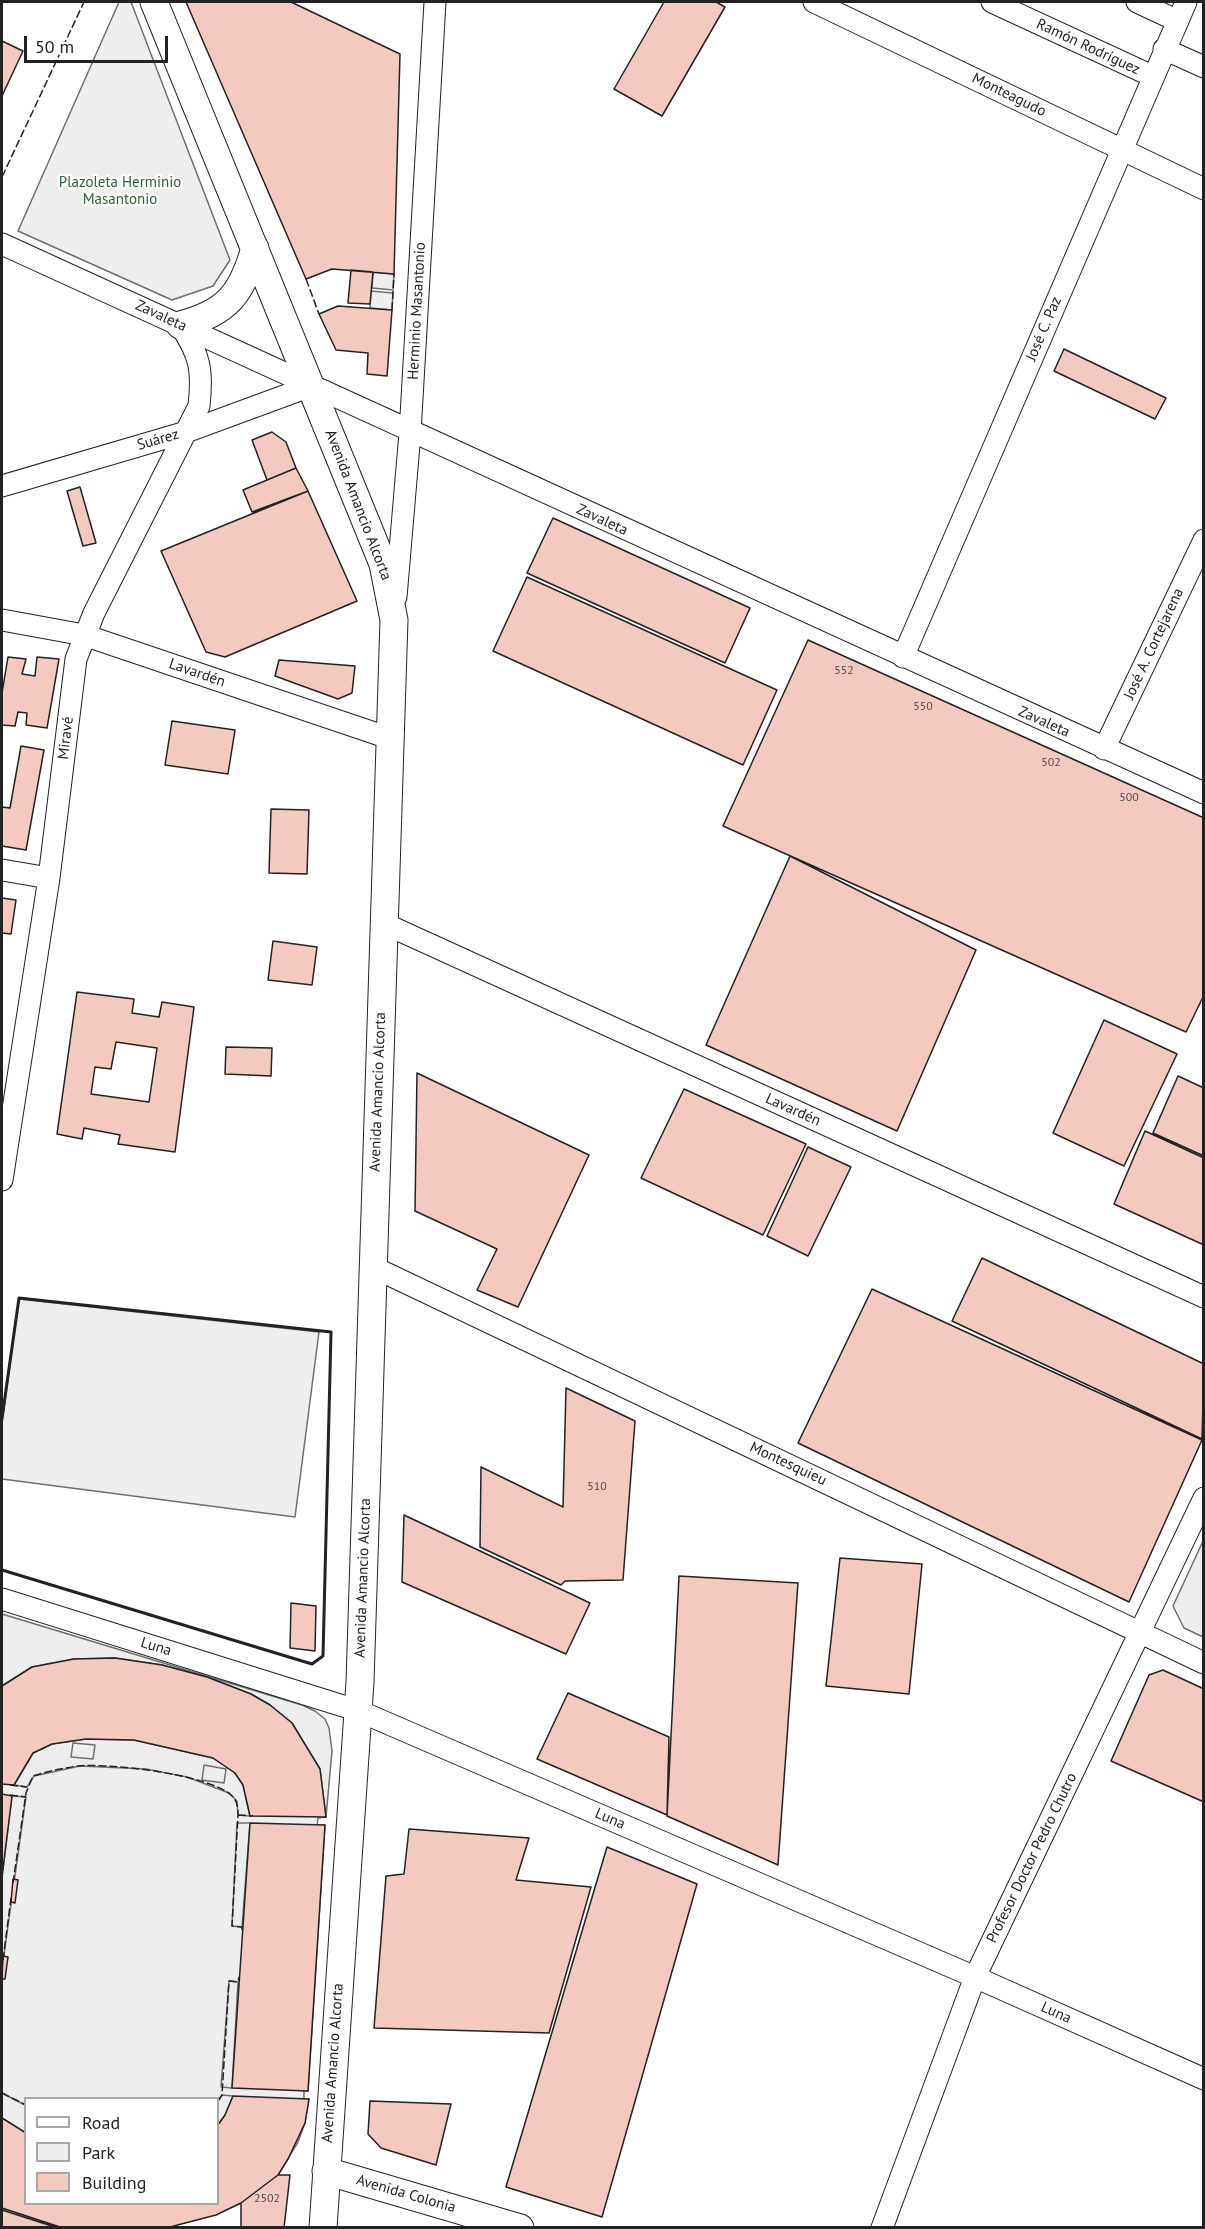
<!DOCTYPE html>
<html>
<head>
<meta charset="utf-8">
<style>
	body { margin:0 }
	#map { position:relative; width:1205px; height:2229px; overflow:hidden; background:#fff; font-family:"PT Sans",sans-serif }
	canvas { display:block }
	.frame { position:absolute; inset:0; border:3px solid #222; pointer-events:none }
	.legend { position:absolute; left:24px; top:2097px; width:195px; height:108px; box-sizing:border-box; background:#fff; border:2px solid #a7a7a7; margin:0; padding:8px 10px; list-style:none; font-size:18px; color:#222 }
	.legend li { display:flex; align-items:center; gap:12px; height:30px }
	.legend b { width:30px; border:2px solid #a7a7a7 }
	.scale { position:absolute; left:24px; top:36px; width:144px; height:27px; box-sizing:border-box; border:3px solid #222; border-top:0; padding-left:8px; font-size:18px; line-height:21px; white-space:nowrap; color:#222; -webkit-text-stroke:4px #fff; paint-order:stroke }
</style>
</head>
<body>
<div id="map">
<canvas width="1205" height="2229"></canvas>
<div class="frame"></div>
<ul class="legend">
<li><b style="height:8px;background:#fff"></b>Road</li>
<li><b style="height:16px;background:#eee"></b>Park</li>
<li><b style="height:16px;background:#f3c9c0"></b>Building</li>
</ul>
<div class="scale">50 m</div>
</div>
<script>
const ctx = document.querySelector('canvas').getContext('2d');
ctx.lineJoin = 'round';
function fillPath(path, color) {
  ctx.fillStyle = color;
  ctx.fill(path, 'evenodd');
}
function stroke(path, color, width, dash) {
  ctx.strokeStyle = color;
  ctx.lineWidth = width;
  ctx.lineCap = dash ? 'butt' : 'round';
  ctx.setLineDash(dash || []);
  ctx.stroke(path);
}
function label(font, color, halo, rows, align = 'center') {
  ctx.font = font + ' "PT Sans",sans-serif';
  ctx.lineWidth = 4.5;
  ctx.setLineDash([]);
  ctx.textBaseline = 'middle';
  ctx.strokeStyle = halo;
  ctx.fillStyle = color;
  for (const [text, x, y, turn = 0] of rows) {
    ctx.save();
    ctx.translate(x, y);
    ctx.rotate((+turn || 0) * Math.PI / 180);
    ctx.textAlign = isNaN(turn) ? turn : align;
    if (halo) ctx.strokeText(text, 0, 0);
    ctx.fillText(text, 0, 0);
    ctx.restore();
  }
}
const green = new Path2D(`
	M119,2h12l99,258 -17,26 -41,14 -154,-69z
	M373,272l21,2 -1,16 -21,-2z
	M371,291l22,2 -1,17 -22,-2z
	M19,1299l300,33 -24,185 -293,-38v-55z
	M115,1658c72,11 182,30 205,113 4,15 5,30 6,46l-8,1 -1,7h8l-17,266h-4v8h5l-4,24 -7,19 -20,33 -83,45 -29,7 -103,1 -61,-20v-522l30,-19 42,-8zM26,2098h192v106h-192z`);
fillPath(green, '#eee');
stroke(green, '#6f6f6f', 1.5);
const parking = new Path2D(`
	M1203,1541l1,96h-1l-19,-9 -11,-22z
	M2,1614l300,91 13,6 10,8 4,9 3,23 -6,66 -6,-48 -28,-46 -22,-18 -19,-11 -44,-17 -45,-12 -47,-7 -41,1 -42,8 -30,19z
	M86,1739l48,1 79,18 22,15 8,12 7,31 -12,-1 -1,-14 -8,-8 -42,-16 -41,-8 -66,-3 -46,10 -7,11 -13,-2 19,-32 19,-9zM73,1743l22,2 -2,14 -22,-2zM204,1765l22,4 -2,14 -22,-3z
	M12,1796l14,1 -24,172v-92z
	M237,1823h13l-8,104 -10,-1z
	M229,1981l9,1 -6,106 -11,-1z
	M2,2093l23,12v28l-23,-15z
	M222,2095l11,1 -8,19 -7,10v-24z`);
fillPath(parking, '#ededed');
stroke(parking, '#6f6f6f', 1.5);
const building = new Path2D(`
	M186,2h105l109,52 -6,220 -62,-5 -26,10z
	M664,2h52l9,5 -63,109 -48,-27z
	M2,41l21,10 -21,45z
	M351,270l22,2 -3,32 -22,-1z
	M338,306l54,4 -5,66 -20,-2 1,-21 -32,-3 -17,-36z
	M1064,349l102,49 -11,21 -101,-48z
	M272,432l14,10 10,26 -29,12 -15,-40z
	M296,468l12,23 -56,21 -9,-22z
	M80,487l16,56 -13,3 -16,-55z
	M308,491l49,110 -132,56 -19,-5 -45,-101z
	M553,518l197,90 -25,55 -198,-90z
	M527,577l250,113 -34,75 -250,-114z
	M808,640l396,178v177l-18,37 -463,-206z
	M8,657l18,2 -4,15 13,2 2,-19 22,2 -12,69 -21,-3 1,-12 -9,-1 -3,14 -13,-1v-32z
	M279,660l76,6 -3,27 -14,6 -63,-23z
	M172,721l63,9 -7,44 -63,-9z
	M21,746l23,4 -18,100 -24,-4v-39l8,1z
	M271,809l38,1 -2,64 -38,-1z
	M790,856l186,94 -79,181 -191,-86z
	M2,898l14,2 -5,34 -9,-1z
	M273,941l44,6 -5,38 -44,-5z
	M77,992l57,7 -2,14 27,4 3,-15 32,5 -19,145 -57,-8 2,-9 -36,-7 -2,11 -25,-5zM116,1042l41,6 -8,54 -58,-8 4,-27 16,2z
	M1104,1020l73,34 -53,112 -71,-33z
	M226,1047l46,1 -1,28 -46,-2z
	M417,1073l172,82 -71,152 -41,-17 20,-41 -82,-38z
	M1178,1076l26,12v68l-51,-23z
	M684,1089l122,55 -43,91 -122,-57z
	M1145,1131l59,27v87l-90,-41z
	M808,1147l43,20 -43,89 -41,-20z
	M982,1258l222,106 -2,75 -250,-118z
	M872,1289l330,151 -73,162 -331,-159z
	M566,1388l69,33 -12,159 -58,1 -4,4 -81,-38 1,-80 82,40z
	M404,1515l186,88 -24,51 -164,-72z
	M840,1558l82,6 -13,130 -83,-8z
	M679,1576l119,7 -20,282 -111,-49z
	M291,1603l25,3 -1,45 -25,-3z
	M115,1658l47,7 45,12 44,17 19,11 22,18 28,46 6,48 -76,-1 -7,-31 -8,-12 -22,-15 -79,-18 -48,-1 -34,5 -19,9 -19,32 -12,-1v-98l30,-19 42,-8z
	M1163,1670l41,19v113l-93,-41 38,-86z
	M568,1693l101,44 -2,78 -130,-56z
	M2,1794l10,2 -10,81z
	M250,1823l75,2 -17,266 -76,-3z
	M409,1829l120,9 -13,42 75,7 -42,146 -175,-5 12,-152 18,-2z
	M607,1847l90,37 -95,333 -96,-30z
	M13,1879l5,1 -3,23 -4,-1z
	M3,1956l5,1 -3,22h-3z
	M233,2096l76,3 -4,24 -17,36 -10,16 -37,28 -25,12 -50,13h-103l-61,-20v-90l24,15v71h192v-79l7,-10z
	M370,2101l81,3 -15,61 -55,-17 -13,-14z
	M278,2175h12l-6,53h-43v-25z
	M2,2210l56,18h-56z`);
fillPath(building, '#f3c9c0');
stroke(building, '#222', 1.5);
const minor = new Path2D(`
	M814,2l390,187
	M992,2l160,74
	M1137,2l41,19
	M1164,49l40,18
	M2,244l1202,549
	M2,486l184,-54 125,-46
	M396,597l14,-164 25,-431
	M2,620l82,15 305,103
	M903,657l283,-655
	M1104,749l100,-209
	M2,870l47,8
	M383,923l821,374
	M2,1180l47,-302 27,-219 18,-46 105,-207c4,-36 1,-51 -19,-81
	M373,1267l831,396
	M2,1599l357,112 616,266 229,102
	M882,2228l93,-251 229,-479`);
const major = new Path2D(`
	M154,2l229,562 11,56 -34,1062 -37,546
	M180,325c47,-12 62,-31 75,-77
	M326,2171l194,57`);
stroke(minor, '#222', 23);
stroke(major, '#222', 29);
stroke(minor, '#fff', 21);
stroke(major, '#fff', 27);
stroke(new Path2D(`
	M2,177l82,-175
	M306,279l13,35
	M392,310l2,-36
	M10,1785l17,2
	M10,1795l16,2
	M238,1815l15,1
	M13,1883l13,-90 7,-17c15,-5 31,-8 45,-10 32,-3 129,8 153,29 6,5 7,12 7,20l-6,111 10,1v5
	M3,1960l8,-62
	M2,2093l24,12
	M218,2101l4,-6 7,-114 9,1 1,-5`), '#222', 1.5, [8, 3]);
stroke(new Path2D(`
	M2,1418l17,-120 312,34 -8,324 -11,8 -310,-94`), '#222', 3);
label('12px', '#564c4a', null, [
	["552",844,671],
	["550",923,707],
	["502",1051,763],
	["500",1129,798],
	["510",597,1487],
	["2502",267,2199]
]);
label('15px', '#222', '#fff', [
	["Ramón Rodríguez",1088,47,25],
	["Monteagudo",1009,95,26],
	["Herminio Masantonio",417,311,-87],
	["Zavaleta",161,316,25],
	["José C. Paz",1044,329,-67],
	["Suárez",158,440,-16],
	["Avenida Amancio Alcorta",358,505,69],
	["Zavaleta",602,520,25],
	["José A. Cortejarena",1154,644,-65],
	["Lavardén",197,673,19],
	["Zavaleta",1044,722,24],
	["Miravé",66,738,-83],
	["Avenida Amancio Alcorta",378,1092,-88],
	["Lavardén",793,1110,24],
	["Montesquieu",788,1464,25],
	["Avenida Amancio Alcorta",363,1578,-88],
	["Luna",156,1647,17],
	["Luna",610,1819,23],
	["Profesor Doctor Pedro Chutro",1032,1858,-64],
	["Luna",1056,2013,24],
	["Avenida Amancio Alcorta",333,2063,-86],
	["Avenida Colonia",406,2194,16]
]);
label('15px', '#2f5e38', '#fff', [
	["Plazoleta Herminio",120,183],
	["Masantonio",120,200]
]);
</script>
</body>
</html>
